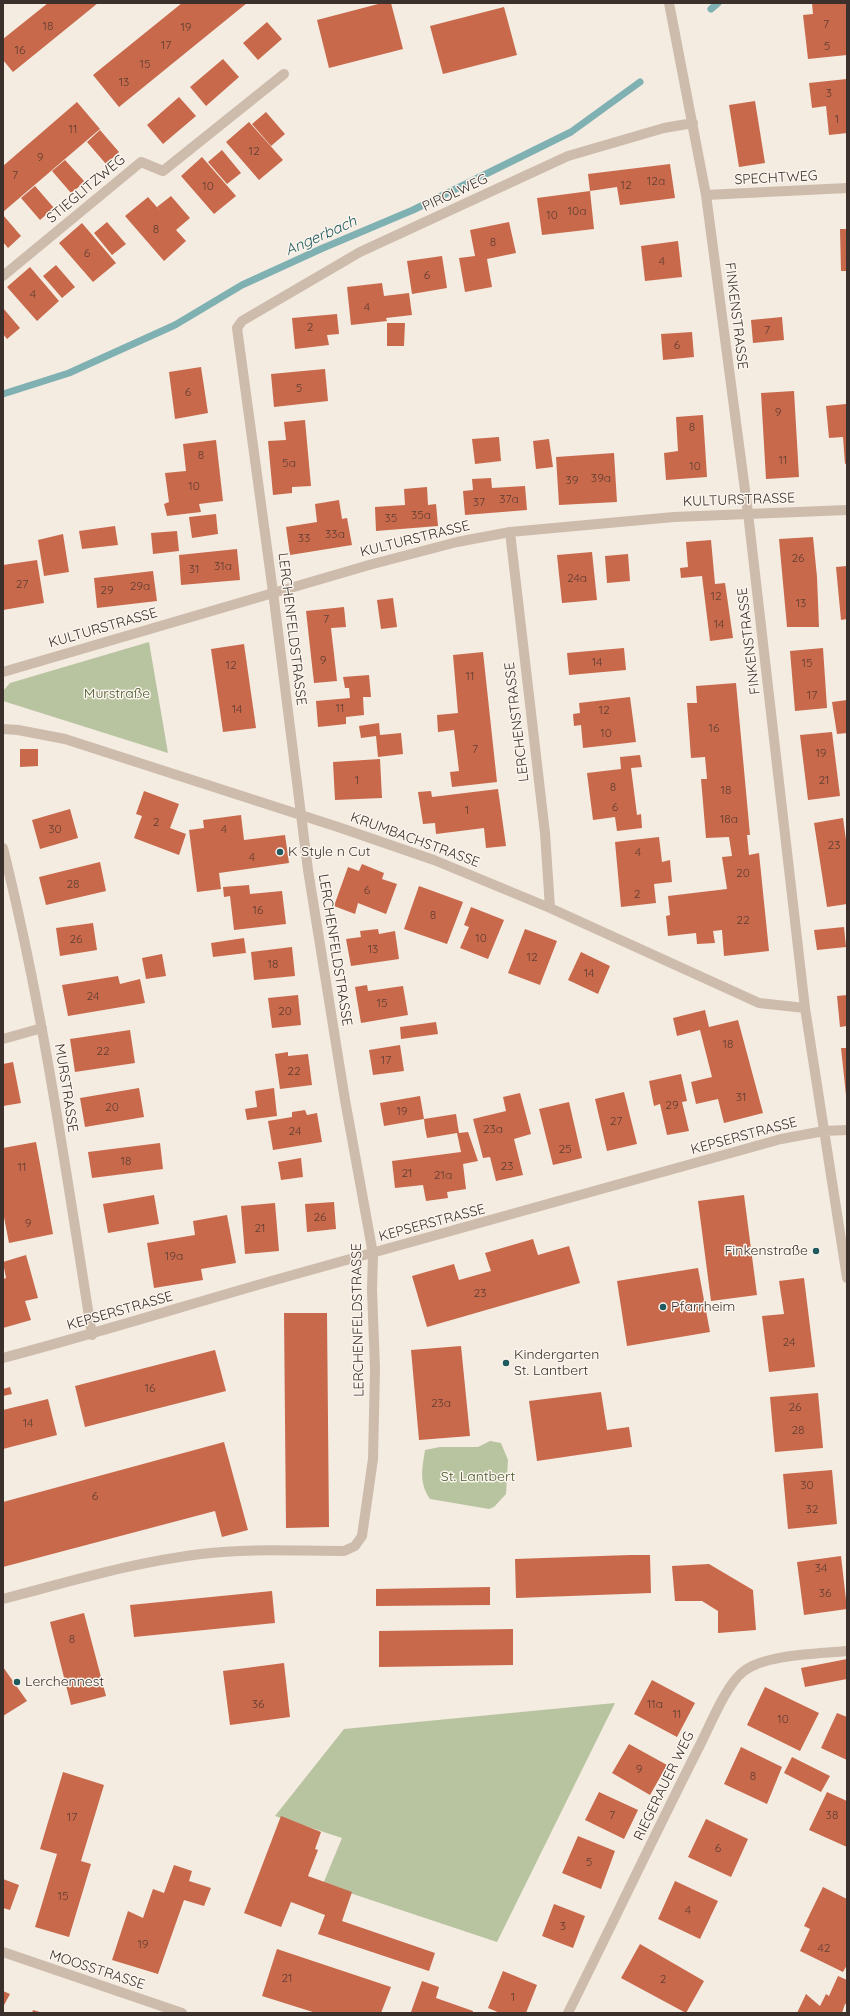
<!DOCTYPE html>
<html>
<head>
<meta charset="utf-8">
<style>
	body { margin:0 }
	#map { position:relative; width:850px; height:2016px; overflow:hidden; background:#f4ebe1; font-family:Quicksand,sans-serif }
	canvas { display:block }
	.frame { position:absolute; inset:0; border:4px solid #3b302b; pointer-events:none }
</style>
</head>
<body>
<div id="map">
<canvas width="850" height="2016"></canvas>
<div class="frame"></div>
</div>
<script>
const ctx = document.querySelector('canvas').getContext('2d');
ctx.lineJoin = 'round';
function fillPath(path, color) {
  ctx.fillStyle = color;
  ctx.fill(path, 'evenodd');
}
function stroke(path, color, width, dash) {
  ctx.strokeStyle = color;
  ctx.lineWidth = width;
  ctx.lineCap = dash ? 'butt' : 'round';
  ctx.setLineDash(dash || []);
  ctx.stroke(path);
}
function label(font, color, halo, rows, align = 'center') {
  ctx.font = font + ' Quicksand,sans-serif';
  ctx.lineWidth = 3;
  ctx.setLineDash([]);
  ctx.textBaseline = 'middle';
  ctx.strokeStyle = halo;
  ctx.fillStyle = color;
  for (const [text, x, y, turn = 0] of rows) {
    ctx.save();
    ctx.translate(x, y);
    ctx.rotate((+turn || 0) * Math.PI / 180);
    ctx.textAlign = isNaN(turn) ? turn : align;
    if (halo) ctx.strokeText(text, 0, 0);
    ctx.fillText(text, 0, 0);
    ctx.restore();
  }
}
fillPath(new Path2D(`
	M149,642l19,111 -165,-52v-10l7,-8z
	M490,1441l11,2 7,17 -2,34 -12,13 -5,2 -59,-10c-11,-16 -8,-30 -5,-49l15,-3h38z
	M615,1703l-118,239 -174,-58 19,-46 -67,-22 69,-87z`), '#b8c4a0');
stroke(new Path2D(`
	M711,9l7,-6
	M3,394l66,-21 106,-48 67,-40 81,-37 90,-38 158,-78 69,-50`), '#7fb0b2', 7);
fillPath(new Path2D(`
	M48,3h50l-85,69 -10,-12v-21z
	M182,3h65l-128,104 -26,-32z
	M382,3h9l12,46 -74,19 -12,-48z
	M812,3h35v52l-39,4 -5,-44 10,-1z
	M504,7l13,48 -74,19 -13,-48z
	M267,22l15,17 -24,21 -15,-17z
	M223,59l16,18 -33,29 -16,-19z
	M847,79v54l-18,2 -3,-29 -14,2 -3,-25z
	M179,97l17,19 -33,28 -16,-19z
	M755,101l10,62 -26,4 -10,-62z
	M77,102l23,27 -97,83v-46z
	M266,112l19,22 -14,12 -19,-22z
	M249,122l34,38 -24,20 -33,-38z
	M100,130l19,22 -13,12 -19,-22z
	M222,150l19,23 -14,11 -19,-22z
	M202,157l34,39 -22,18 -33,-38z
	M65,160l20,22 -14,11 -19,-22z
	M670,164l5,34 -55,7 -3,-18 -27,4 -2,-17z
	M35,186l19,22 -14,12 -19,-22z
	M590,191l4,38 -52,6 -5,-37z
	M171,196l19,22 -14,12 10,11 -22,20 -39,-45 23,-19 15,17 -6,-7z
	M3,215l18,21 -13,12 -5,-6z
	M107,222l19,22 -14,11 -18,-22z
	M509,222l7,31 -29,6 5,28 -27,5 -6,-34 16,-2 -5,-26z
	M82,223l34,40 -23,19 -34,-39z
	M840,229h7v42h-6z
	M678,241l4,36 -37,4 -4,-35z
	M442,256l5,32 -35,6 -5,-33z
	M56,265l19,22 -13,11 -19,-22z
	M30,267l29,34 -22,20 -30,-34z
	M382,283l2,13 25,-3 3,22 -26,3 1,3 -36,4 -4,-38z
	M3,308l17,20 -13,11 -4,-5z
	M337,314l2,20 -12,1 2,10 -34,4 -3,-31z
	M782,317l2,23 -31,3 -2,-23z
	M387,323h18l-1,23h-17z
	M692,332l2,25 -31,3 -2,-26z
	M201,367l7,46 -33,6 -6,-47z
	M325,369l3,32 -54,6 -3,-33z
	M794,391l5,86 -33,2 -5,-86z
	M846,404l1,59 -2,1 -2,-27 -14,1 -3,-32z
	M703,415l4,62 -41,3 -2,-27 14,-2 -2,-34z
	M305,420l6,66 -19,1v6l-19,2 -5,-54 18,-1 -2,-18z
	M499,437l2,24 -26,3 -3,-25z
	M549,439l4,28 -17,2 -3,-28z
	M216,440l7,61 -24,3 2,8 -34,4 -3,-12 5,-2 -4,-29 21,-2 -3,-27z
	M614,453l3,49 -58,3 -3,-48z
	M491,478l1,10 33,-2 2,24 -62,5 -2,-24 10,-1 -1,-11z
	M427,487l1,18 8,-1 2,22 -62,5 -1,-24 30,-2 -1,-16z
	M339,500l3,19 5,-1 5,27 -62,10 -4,-28 31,-5 -2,-18z
	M216,514l2,20 -26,4 -3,-21z
	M115,526l3,19 -36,4 -3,-18z
	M177,531l2,20 -26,3 -2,-21z
	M63,534l6,38 -25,4 -6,-36z
	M813,537l4,40 2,50h-32l-8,-88z
	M711,540l4,44 10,-1 8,55 -23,3 -8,-65 -21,2 -1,-10 8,-1 -2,-25z
	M237,549l3,31 -59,5 -2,-30z
	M592,552l5,48 -35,3 -5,-48z
	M628,554l2,27 -23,2 -2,-27z
	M37,560l7,43 -41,7v-45z
	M847,566v53l-6,1 -5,-53z
	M153,571l4,30 -60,7 -3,-30z
	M393,598l4,29 -16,2 -4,-29z
	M344,607l2,20 -15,1 6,53 -23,2 -8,-72z
	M244,644l12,84 -33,4 -12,-83z
	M624,648l2,22 -57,5 -2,-22z
	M823,648l4,60 -32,3 -5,-60z
	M483,652l14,130 -45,5 -2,-15 9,-1 -5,-41 -16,2 -1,-17 21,-2 -5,-58z
	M369,675l2,22h-8l1,18 -18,2v7l-28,3 -2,-26 34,-3 -1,-10h-4l-2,-11z
	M736,683l14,152h-3l2,20 10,-2 10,98 -45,5 -2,-26 -9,1 2,12 -18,1 -1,-11 -28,3 -2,-20 4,-1 -2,-19 59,-7 -5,-32 10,-1 -3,-19 -23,1 -5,-59h6l-2,-22 -14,1 -4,-55h10l-1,-17z
	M630,697l6,45 -53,6 -2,-23 -7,1 -1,-12 7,-1 -1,-10z
	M847,700v33l-10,1 -5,-32z
	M379,723l1,12 21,-2 2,21 -25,3 -2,-21 -15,2 -2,-12z
	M832,732l8,64 -32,4 -8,-65z
	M20,749h18v17l-18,1z
	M640,755l2,12 -11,1 6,47 4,-1 1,14 -25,3 -2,-14 -22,3 -6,-47 34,-4 -1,-12z
	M380,759l2,39 -47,2 -2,-38z
	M498,789l8,57 -20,2 -2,-20 -48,6 -1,-11 -12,1 -5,-32 13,-1 1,6z
	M144,791l35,13 -9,24 16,6 -7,21 -45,-17 8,-22 -6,-2z
	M70,809l8,29 -38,11 -8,-29z
	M241,815l3,25 41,-5 4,28 -70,10 2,16 -24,3 -8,-62 15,-2 -1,-8z
	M843,818l4,29v57l-20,3 -13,-84z
	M659,837l3,25 8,-2 2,22 -18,2 2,19 -35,4 -6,-65z
	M100,862l6,29 -60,14 -7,-28z
	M362,864l22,9 -2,6 15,5 -11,30 -28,-11 -3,11 -21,-8 14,-39 11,4z
	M249,885l1,9 32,-3 4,33 -52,6 -4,-34 -6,1 -1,-10z
	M419,886l44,16 -16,42 -43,-15z
	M471,907l33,13 -16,39 -28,-11 9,-21 -5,-2z
	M93,923l4,27 -37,6 -4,-28z
	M844,927l2,20 -29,3 -3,-20z
	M378,929l1,5 16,-3 4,28 -48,7 -5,-27 15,-2 -1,-6z
	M525,929l32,12 -17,44 -32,-12z
	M244,938l2,15 -33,4 -2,-14z
	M292,947l3,29 -41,4 -3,-28z
	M581,952l29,14 -12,28 -30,-14z
	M162,954l4,22 -20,3 -4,-21z
	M118,976l2,8 20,-5 5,24 -77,13 -6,-31z
	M367,985l1,6 35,-5 5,29 -47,8 -6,-36z
	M298,995l3,30 -29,3 -4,-30z
	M847,995v31l-7,1 -3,-31z
	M705,1010l4,17 29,-7 25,93 -39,10 -6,-24 -22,5 -5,-22 21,-5 -12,-47 -23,6 -4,-18z
	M436,1022l2,12 -37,5 -1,-12z
	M130,1030l5,33 -60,9 -5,-33z
	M400,1045l4,26 -31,4 -4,-25z
	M841,1048h6v47h-1z
	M288,1052v4l20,-2 4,31 -32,4 -5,-35z
	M13,1062l8,41 -18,3v-42z
	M681,1074l6,27 -5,1 7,29 -22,4 -7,-31 -6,2 -5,-25z
	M139,1088l5,29 -59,10 -5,-29z
	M274,1088l3,28 -30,4 -2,-11 12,-2 -2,-16z
	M624,1092l13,52 -30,7 -12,-52z
	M520,1093l11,41 -17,5 9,36 -27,6 -6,-24 -7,1 -10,-39 33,-8 -3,-14z
	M420,1096l4,23 -40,7 -4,-23z
	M569,1102l13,56 -29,7 -14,-56z
	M305,1110l2,5 10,-2 5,29 -49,8 -5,-29 24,-4v-5z
	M456,1114l3,19 9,-1 10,29 -15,3 3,25 -19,3 1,6 -22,3 -3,-16 -28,3 -3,-27 69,-9 -4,-19 -30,5 -2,-10 -1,-9z
	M36,1142l17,92 -44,9 -6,-31v-64z
	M160,1143l3,26 -71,9 -4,-26z
	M301,1158l2,19 -22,3 -3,-18z
	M154,1195l5,29 -51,9 -5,-29z
	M744,1195l13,100 -46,6 -13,-100z
	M334,1202l2,27 -29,3 -2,-28z
	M275,1203l4,48 -34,3 -4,-48z
	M227,1215l9,48 -35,6 2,11 -49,8 -7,-45 48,-8 -2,-14z
	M533,1239l5,16 31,-9 11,37 -153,44 -15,-51 42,-12 5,16 32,-9 -6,-18z
	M26,1255l12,43 -13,3 6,19 -28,8v-49l3,-1 -3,-16z
	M698,1268l12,64 -83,14 -10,-65z
	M804,1278l11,89 -46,5 -7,-56 22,-2 -5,-33z
	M284,1313h43l2,214 -43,1z
	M461,1346l9,90 -51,4 -8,-90z
	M215,1350l11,41 -141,36 -10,-41z
	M10,1387l2,7 -9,2v-7z
	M601,1392l6,38 22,-3 3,20 -95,14 -8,-60z
	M818,1393l5,55 -48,4 -5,-55z
	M48,1399l9,36 -54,14v-39z
	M224,1442l24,88 -26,7 -7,-26 -212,56v-65z
	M832,1470l5,54 -49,5 -5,-55z
	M630,1555h20l1,38 -135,5 -1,-39z
	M841,1556l6,53 -43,6 -7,-53z
	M709,1564l44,26 3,40 -38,3v-22l-16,-10h-27l-3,-35z
	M490,1587v18l-114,1v-17z
	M272,1591l3,32 -141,14 -4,-32z
	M84,1613l22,83 -35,9 -21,-83z
	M513,1629v36l-134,2v-36z
	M847,1659v20l-42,8 -4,-19z
	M284,1663l6,54 -60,8 -7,-54z
	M3,1667l24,34 -24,15z
	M652,1680l43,23 -18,34 -43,-23z
	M765,1687l54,26 -19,38 -53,-26z
	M837,1713l10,4v43l-26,-12z
	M629,1744l38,21 -17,30 -38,-22z
	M741,1747l41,20 -15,37 -43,-20z
	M792,1757l38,19 -9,16 -37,-19z
	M63,1772l41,13 -23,76 10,3 -22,73 -34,-10 22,-73 -17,-5z
	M599,1792l39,18 -14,29 -39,-19z
	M827,1792l20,9v46l-38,-17z
	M281,1816l40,16 -6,17 3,1 -10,26 44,16 -10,29 93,32 -6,18 -111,-37 7,-19 -34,-13 -10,25 -37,-14z
	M706,1819l42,20 -17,38 -43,-20z
	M578,1836l37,15 -14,38 -39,-16z
	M174,1865l18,6 -3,10 22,7 -7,18 -20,-6 -26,74 -46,-14 16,-49 15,7 10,-29 11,4z
	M3,1879l16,6 -9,25 -7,-2z
	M675,1881l43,20 -18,38 -42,-20z
	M823,1887l24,12v66l-4,7 -43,-21 10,-22 -6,-3z
	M554,1904l31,12 -12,32 -31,-12z
	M640,1944l64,37 -18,32 -65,-35z
	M277,1949l114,38 -10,26h-65l-54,-17z
	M503,1971l34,14 -11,28h-26l-12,-5z
	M838,1976l9,4v25l-2,-1 -3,9h-45l9,-19 14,12 6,-12 3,2z
	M422,1981l17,6 -3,11 37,13v2l-62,-1z
	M3,1991l7,3 -7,13z
	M33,2010l10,3h-11z`), '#c8694b');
stroke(new Path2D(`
	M669,3l37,192 42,318 57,495 42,270
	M706,195l141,-7
	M3,276l138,-114 22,9 121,-97
	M510,532l35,301 5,75
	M3,672l366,-107 88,-23 53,-10 164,-15 173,-7
	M3,729l15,1 47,9 273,88 96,33 116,48 209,95 46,5
	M3,848c40,160 63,324 89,487
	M3,1039l39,-11
	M3,1358c102,-27 203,-59 304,-87 158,-43 316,-87 474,-132l43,-8 23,-1
	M3,1599c66,-17 131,-37 198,-45 47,-6 95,-3 143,-3l11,-5 7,-10 11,-77 2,-90 -3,-79 1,-36 -28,-154 -37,-230 -35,-278 -36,-264 5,-7 118,-69 208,-96 96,-28 29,-5
	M3,1952l179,61
	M568,2013c44,-88 86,-177 130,-264 11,-21 28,-65 46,-78 23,-17 74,-17 103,-20`), '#cdbbac', 10);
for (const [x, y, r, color] of [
	[280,852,4,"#1f5a5e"],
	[816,1251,4,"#1f5a5e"],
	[663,1307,4,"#1f5a5e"],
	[506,1363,4,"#1f5a5e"],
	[17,1682,4,"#1f5a5e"]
]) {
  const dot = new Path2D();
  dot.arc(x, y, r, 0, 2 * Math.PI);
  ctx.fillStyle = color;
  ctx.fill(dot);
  stroke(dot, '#fbf5ee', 1.5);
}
label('12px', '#5e3e33', null, [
	["7",826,24],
	["18",48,26],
	["19",186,27],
	["17",166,45],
	["5",827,46],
	["16",20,50],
	["15",145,64],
	["13",124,82],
	["3",829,93],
	["1",837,119],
	["11",73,129],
	["12",254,151],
	["9",40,157],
	["7",15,175],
	["12a",656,181],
	["12",626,185],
	["10",208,186],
	["10a",577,211],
	["10",552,215],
	["8",156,229],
	["8",493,242],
	["6",87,253],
	["4",662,261],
	["6",427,275],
	["4",33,294],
	["4",367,307],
	["2",310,327],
	["7",767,330],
	["6",677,345],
	["5",299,388],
	["6",188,392],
	["9",778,412],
	["8",692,427],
	["8",201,455],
	["11",783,460],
	["5a",289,463],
	["10",695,466],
	["39a",601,478],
	["39",572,480],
	["10",194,486],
	["37a",509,499],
	["37",479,502],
	["35a",421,515],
	["35",391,518],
	["33a",335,534],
	["33",304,538],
	["26",798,558],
	["31a",223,566],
	["31",194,569],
	["24a",577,578],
	["27",22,584],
	["29a",140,586],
	["29",107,590],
	["12",716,596],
	["13",801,603],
	["7",326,619],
	["14",719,624],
	["9",323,660],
	["14",597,662],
	["15",807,663],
	["12",231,665],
	["11",470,676],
	["17",812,695],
	["11",340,708],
	["14",237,709],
	["12",604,710],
	["16",714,728],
	["10",606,733],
	["7",475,749],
	["19",821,753],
	["1",357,780],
	["21",824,780],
	["8",613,787],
	["18",726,790],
	["6",615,807],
	["1",467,810],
	["18a",729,819],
	["2",156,822],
	["30",55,829],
	["4",224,829],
	["23",834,845],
	["4",638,852],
	["4",252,857],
	["20",743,873],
	["28",73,884],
	["6",367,890],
	["2",637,894],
	["16",258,910],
	["8",433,915],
	["22",743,920],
	["10",481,938],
	["26",76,939],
	["13",373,949],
	["12",532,957],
	["18",273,964],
	["14",589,973],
	["24",93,996],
	["15",382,1003],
	["20",285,1011],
	["18",728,1044],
	["22",103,1051],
	["17",386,1060],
	["22",294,1071],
	["31",741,1097],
	["29",672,1105],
	["20",112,1107],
	["19",402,1111],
	["27",616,1121],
	["23a",493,1129],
	["24",295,1131],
	["25",565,1149],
	["18",126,1161],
	["23",507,1166],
	["11",22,1167],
	["21",407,1173],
	["21a",443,1175],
	["26",320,1217],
	["9",28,1223],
	["21",260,1228],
	["19a",174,1256],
	["23",480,1293],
	["24",789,1342],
	["16",150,1388],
	["23a",441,1403],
	["26",795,1407],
	["14",28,1423],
	["28",798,1430],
	["30",807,1485],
	["6",95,1496],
	["32",812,1509],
	["34",821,1568],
	["36",825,1593],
	["8",72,1639],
	["36",258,1704],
	["11a",655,1704],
	["11",677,1714],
	["10",783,1719],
	["9",639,1769],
	["8",753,1776],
	["7",612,1815],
	["38",832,1815],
	["17",72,1817],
	["6",718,1848],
	["5",589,1862],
	["15",63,1896],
	["4",688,1910],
	["3",563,1926],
	["19",143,1944],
	["42",824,1948],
	["21",287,1978],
	["2",663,1979],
	["1",513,1997]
]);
label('14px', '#3b302b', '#fbf5ee', [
	["SPECHTWEG",776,178,-3],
	["STIEGLITZWEG",86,189,-40],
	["PIROLWEG",455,193,-25],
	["FINKENSTRASSE",736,316,83],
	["KULTURSTRASSE",739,500,-2],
	["KULTURSTRASSE",415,539,-14],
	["KULTURSTRASSE",103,628,-16],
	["LERCHENFELDSTRASSE",292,629,83],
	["FINKENSTRASSE",749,641,-97],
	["LERCHENSTRASSE",517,722,-97],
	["KRUMBACHSTRASSE",415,840,20],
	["LERCHENFELDSTRASSE",335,950,81],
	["MURSTRASSE",66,1088,81],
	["KEPSERSTRASSE",744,1136,-15],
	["KEPSERSTRASSE",432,1223,-15],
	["KEPSERSTRASSE",120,1311,-16],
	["LERCHENFELDSTRASSE",358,1320,-91],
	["RIEGERAUER WEG",664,1786,-64],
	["MOOSSTRASSE",97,1970,18]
]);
label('14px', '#4a5a2e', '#fbf5ee', [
	["Murstraße",117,694],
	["St. Lantbert",478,1477]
]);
label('14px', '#3b302b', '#fbf5ee', [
	["K Style n Cut",288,852],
	["Finkenstraße",808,1251,"right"],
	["Pfarrheim",671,1307],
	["Kindergarten",514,1355],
	["St. Lantbert",514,1371],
	["Lerchennest",25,1682]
], 'left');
label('italic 15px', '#1f5a5e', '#fbf5ee', [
	["Angerbach",321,236,-24]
]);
</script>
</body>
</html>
